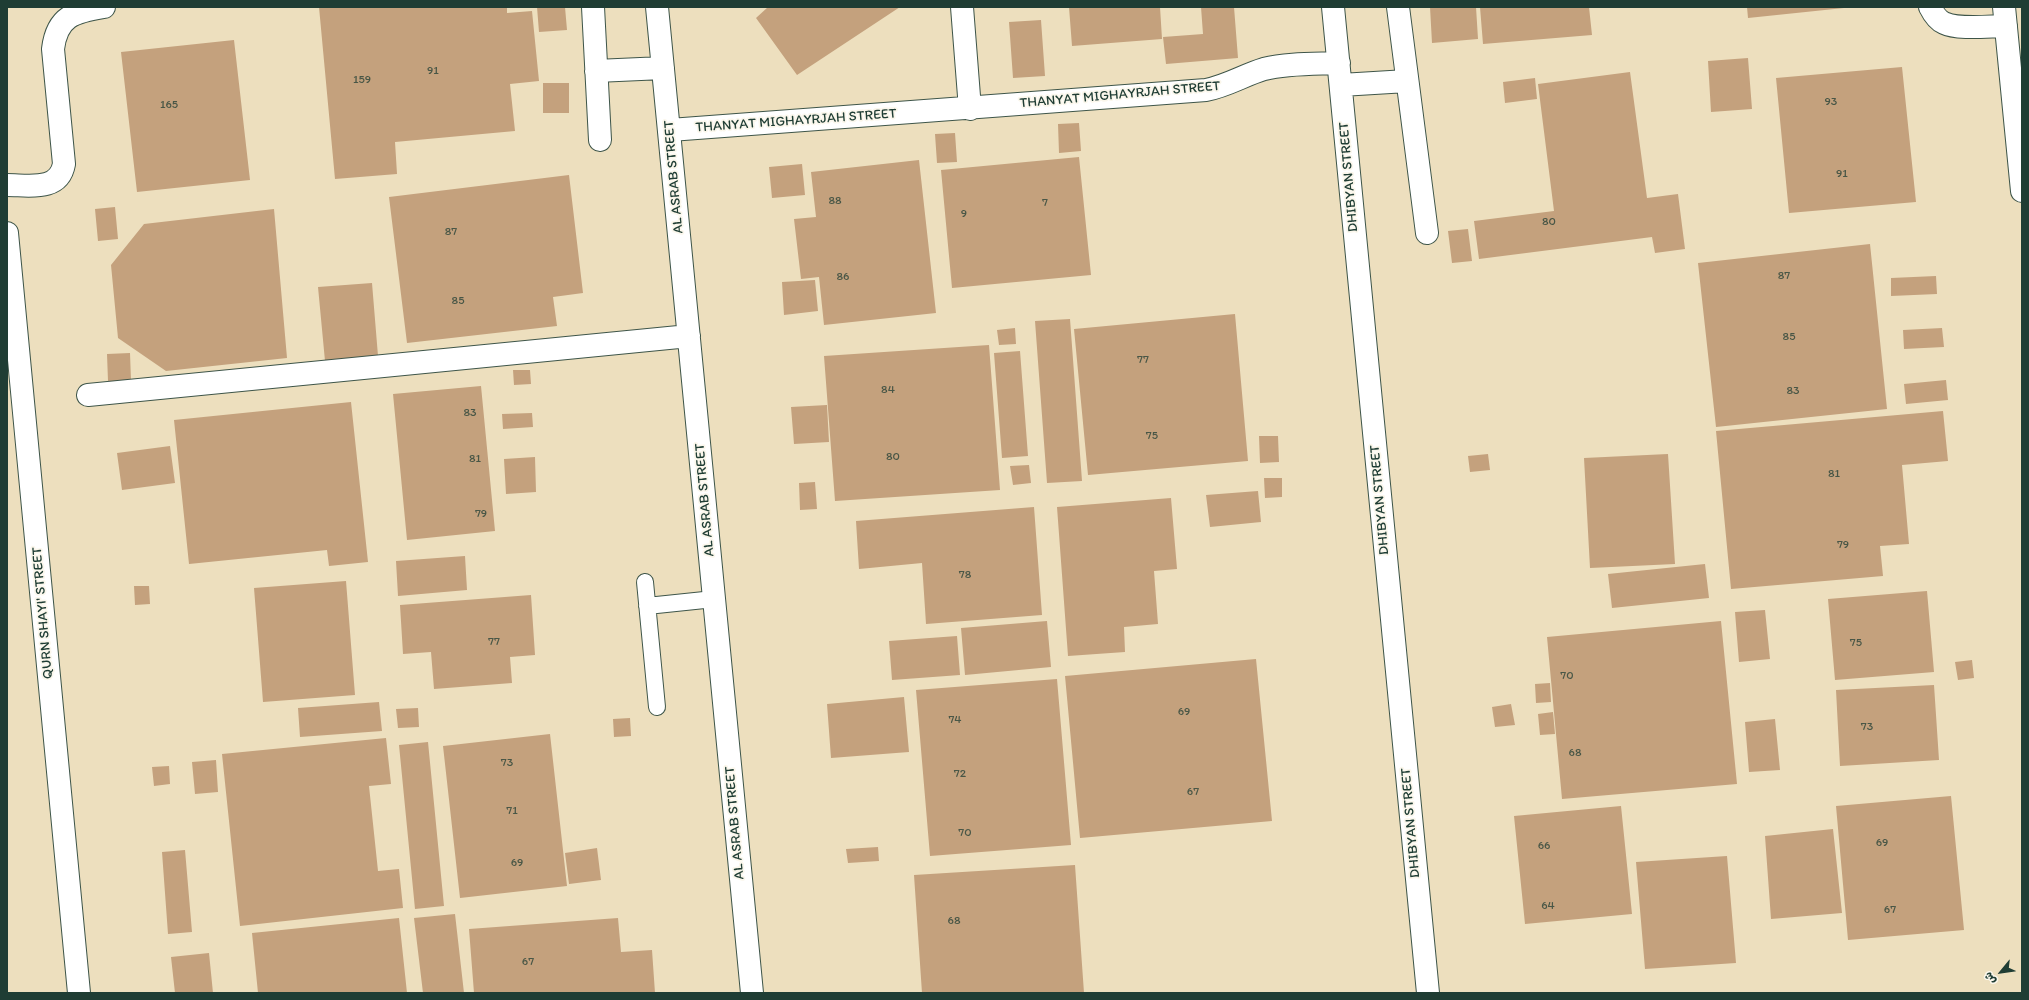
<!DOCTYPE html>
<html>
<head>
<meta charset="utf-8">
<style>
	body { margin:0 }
	#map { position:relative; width:2029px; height:1000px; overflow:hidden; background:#eddfbe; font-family:Itim,"Playpen Sans Arabic",sans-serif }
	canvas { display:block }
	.frame { position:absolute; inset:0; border:8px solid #1f3d34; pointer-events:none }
	.north { position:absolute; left:1981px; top:952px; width:40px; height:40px; -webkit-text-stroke:3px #fbf7ec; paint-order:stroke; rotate:241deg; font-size:11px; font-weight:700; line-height:16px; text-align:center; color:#1f3d34 }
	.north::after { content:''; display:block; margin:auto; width:14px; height:18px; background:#1f3d34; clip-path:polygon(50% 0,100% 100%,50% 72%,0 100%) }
</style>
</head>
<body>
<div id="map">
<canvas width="2029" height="1000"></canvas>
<div class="frame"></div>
<div class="north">ش</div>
</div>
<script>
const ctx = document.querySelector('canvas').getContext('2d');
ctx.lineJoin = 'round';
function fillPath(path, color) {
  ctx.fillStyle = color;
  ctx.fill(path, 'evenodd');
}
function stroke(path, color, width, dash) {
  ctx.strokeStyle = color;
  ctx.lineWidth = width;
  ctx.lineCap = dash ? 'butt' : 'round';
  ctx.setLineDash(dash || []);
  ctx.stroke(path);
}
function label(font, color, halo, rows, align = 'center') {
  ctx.font = font + ' Itim,sans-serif';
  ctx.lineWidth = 3.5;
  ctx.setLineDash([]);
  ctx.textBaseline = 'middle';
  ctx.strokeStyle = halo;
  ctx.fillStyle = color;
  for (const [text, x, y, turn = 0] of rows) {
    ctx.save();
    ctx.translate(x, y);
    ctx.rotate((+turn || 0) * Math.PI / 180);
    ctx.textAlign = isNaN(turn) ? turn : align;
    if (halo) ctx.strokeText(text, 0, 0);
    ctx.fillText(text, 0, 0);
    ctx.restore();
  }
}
fillPath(new Path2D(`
	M319,7h188v6l25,-2 7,70 -29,3 5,47 -120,11 2,32 -62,5z
	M537,7h28l2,23 -28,2z
	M768,7h132l-103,68 -41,-57z
	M1069,7h91l2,32 -90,7z
	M1201,7h33l4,51 -72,6 -3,-27 40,-3z
	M1430,7h46l2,32 -46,4z
	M1480,7h109l3,28 -109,9z
	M1747,7h97v1l-96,10z
	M1041,20l4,56 -32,2 -4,-56z
	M234,40l16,140 -113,12 -16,-140z
	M1748,58l4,51 -41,3 -3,-51z
	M1902,67l14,135 -127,11 -13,-135z
	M1630,72l17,126 31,-4 7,55 -30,4 -3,-16 -173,22 -5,-38 80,-10 -16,-127z
	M1535,78l2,21 -32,4 -2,-21z
	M543,83h26v30h-26z
	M1079,123l2,28 -22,2 -1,-29z
	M955,133l2,29 -20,1 -2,-29z
	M1079,157l12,118 -139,13 -11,-118z
	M919,160l17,153 -112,12 -5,-48 -18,2 -7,-60 22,-2 -5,-45z
	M802,164l3,31 -33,3 -3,-31z
	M569,175l14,118 -30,4 4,29 -150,17 -18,-146z
	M115,207l3,32 -20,2 -3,-32z
	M274,209l13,149 -121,13 -48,-33 -7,-73 33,-41z
	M1468,229l4,32 -20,2 -4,-32z
	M1870,244l17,165 -171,18 -18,-164z
	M1936,276l1,18 -46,2v-18z
	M815,280l3,31 -34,4 -2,-33z
	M372,283l6,73 -53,5 -7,-74z
	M1235,314l13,147 -160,14 -14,-146z
	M1070,319l12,162 -35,2 -12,-162z
	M1015,328l1,16 -17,1 -2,-15z
	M1942,328l2,19 -40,2 -1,-19z
	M989,345l11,145 -165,11 -11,-145z
	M1020,351l8,105 -26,2 -8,-105z
	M130,353l1,28h-23l-1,-27z
	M513,370h17l1,14 -17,1z
	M1946,380l2,20 -42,4 -2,-20z
	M481,386l14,145 -88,9 -14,-146z
	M351,402l17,160 -39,4 -2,-16 -138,14 -15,-144z
	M827,405l2,37 -35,2 -3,-37z
	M1943,411l5,50 -46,4 7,79 -29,2 3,30 -152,13 -15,-158z
	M532,413l1,14 -30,2 -1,-15z
	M1259,436h19l1,26 -19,1z
	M170,446l5,37 -53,7 -5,-37z
	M1488,454l2,16 -20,2 -2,-16z
	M1668,454l7,110 -85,4 -6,-110z
	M535,457l1,35 -30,2 -2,-35z
	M1029,465l2,18 -18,2 -3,-19z
	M1264,478h18v19l-17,1z
	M815,482l2,27 -17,1 -1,-27z
	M1258,491l3,31 -51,5 -4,-32z
	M1171,498l6,71 -23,2 4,53 -34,3 1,25 -57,4 -11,-149z
	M1034,507l8,108 -116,9 -4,-61 -63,6 -3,-48z
	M465,556l2,34 -69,6 -2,-35z
	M1705,564l4,34 -97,10 -4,-34z
	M346,581l9,114 -92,7 -9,-114z
	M134,586h15l1,18 -15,1z
	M1927,591l7,81 -99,8 -7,-81z
	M531,595l4,60 -25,2 2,26 -78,6 -3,-37 -28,2 -3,-49z
	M1765,610l5,49 -31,3 -4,-50z
	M1047,621l4,46 -86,8 -4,-47z
	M1721,621l16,163 -175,15 -15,-162z
	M957,636l3,39 -68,5 -3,-39z
	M1256,659l16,162 -192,17 -15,-162z
	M1972,660l2,18 -16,2 -3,-18z
	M1057,679l14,166 -141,11 -14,-166z
	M1550,683l1,19 -15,1 -1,-19z
	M1934,685l5,75 -99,6 -4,-76z
	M904,697l5,55 -78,6 -4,-54z
	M379,702l3,29 -82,6 -2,-29z
	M1511,704l4,21 -20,2 -3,-20z
	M418,708l1,19 -21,1 -2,-19z
	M1553,712l2,22 -15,1 -2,-21z
	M630,718l1,18 -17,1 -1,-18z
	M1775,719l5,51 -31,2 -4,-50z
	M550,734l17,152 -107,12 -17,-152z
	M386,738l5,46 -22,2 9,85 21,-2 4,39 -163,18 -18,-172z
	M428,742l16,164 -29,3 -16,-164z
	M216,760l2,32 -23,2 -3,-32z
	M169,766l1,18 -16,2 -2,-19z
	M1951,796l13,134 -116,10 -12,-134z
	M1621,806l11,108 -107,10 -11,-108z
	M1833,829l9,84 -71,6 -6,-83z
	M878,847l1,14 -31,2 -2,-14z
	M597,848l4,32 -32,4 -4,-31z
	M185,850l7,82 -24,2 -6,-82z
	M1727,856l9,107 -91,6 -9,-107z
	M1075,865l9,128h-162l-8,-118z
	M455,914l9,79h-41l-9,-75z
	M399,918l8,75h-149l-6,-60z
	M618,918l3,34 31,-2 3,43h-181l-5,-64z
	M209,953l4,40h-38l-4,-36z`), '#c4a17d');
const service = new Path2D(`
	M645,582l12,125
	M647,606l67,-7`);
const minor = new Path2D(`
	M593,7l7,133
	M657,7l95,986
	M962,7l8,102
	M1333,7l95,986
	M1398,7l29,226
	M1930,7c3,6 7,13 14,16 14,7 46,3 62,3
	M2004,7l18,184
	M596,71l67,-3
	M1341,85l66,-4
	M670,130l536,-40c21,-4 38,-15 58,-21 24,-6 50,-5 75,-6
	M7,185c22,0 52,7 57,-21l-11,-115c4,-33 21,-37 51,-42
	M7,233l72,760
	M88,395l601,-59`);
stroke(service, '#3e5549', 18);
stroke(minor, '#3e5549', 24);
stroke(service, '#fff', 16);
stroke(minor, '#fff', 22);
label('12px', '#485646', null, [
	["91",433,71],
	["159",362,80],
	["93",1831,102],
	["165",169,105],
	["91",1842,174],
	["88",835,201],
	["7",1045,203],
	["9",964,214],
	["80",1549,222],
	["87",451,232],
	["87",1784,276],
	["86",843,277],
	["85",458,301],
	["85",1789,337],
	["77",1143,360],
	["84",888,390],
	["83",1793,391],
	["83",470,413],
	["75",1152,436],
	["80",893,457],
	["81",475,459],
	["81",1834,474],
	["79",481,514],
	["79",1843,545],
	["78",965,575],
	["77",494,642],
	["75",1856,643],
	["70",1567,676],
	["69",1184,712],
	["74",955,720],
	["73",1867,727],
	["68",1575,753],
	["73",507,763],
	["72",960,774],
	["67",1193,792],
	["71",512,811],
	["70",965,833],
	["69",1882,843],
	["66",1544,846],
	["69",517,863],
	["64",1548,906],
	["67",1890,910],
	["68",954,921],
	["67",528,962]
]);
label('14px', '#1f3d34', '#fbf7ec', [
	["THANYAT MIGHAYRJAH STREET",1120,95,-5],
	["THANYAT MIGHAYRJAH STREET",796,121,-4],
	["AL ASRAB STREET",674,177,-95],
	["DHIBYAN STREET",1349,177,-95],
	["AL ASRAB STREET",705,500,-95],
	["DHIBYAN STREET",1380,500,-95],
	["QURN SHAYI' STREET",43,613,-95],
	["AL ASRAB STREET",735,823,-95],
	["DHIBYAN STREET",1411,823,-95]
]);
</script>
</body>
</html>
